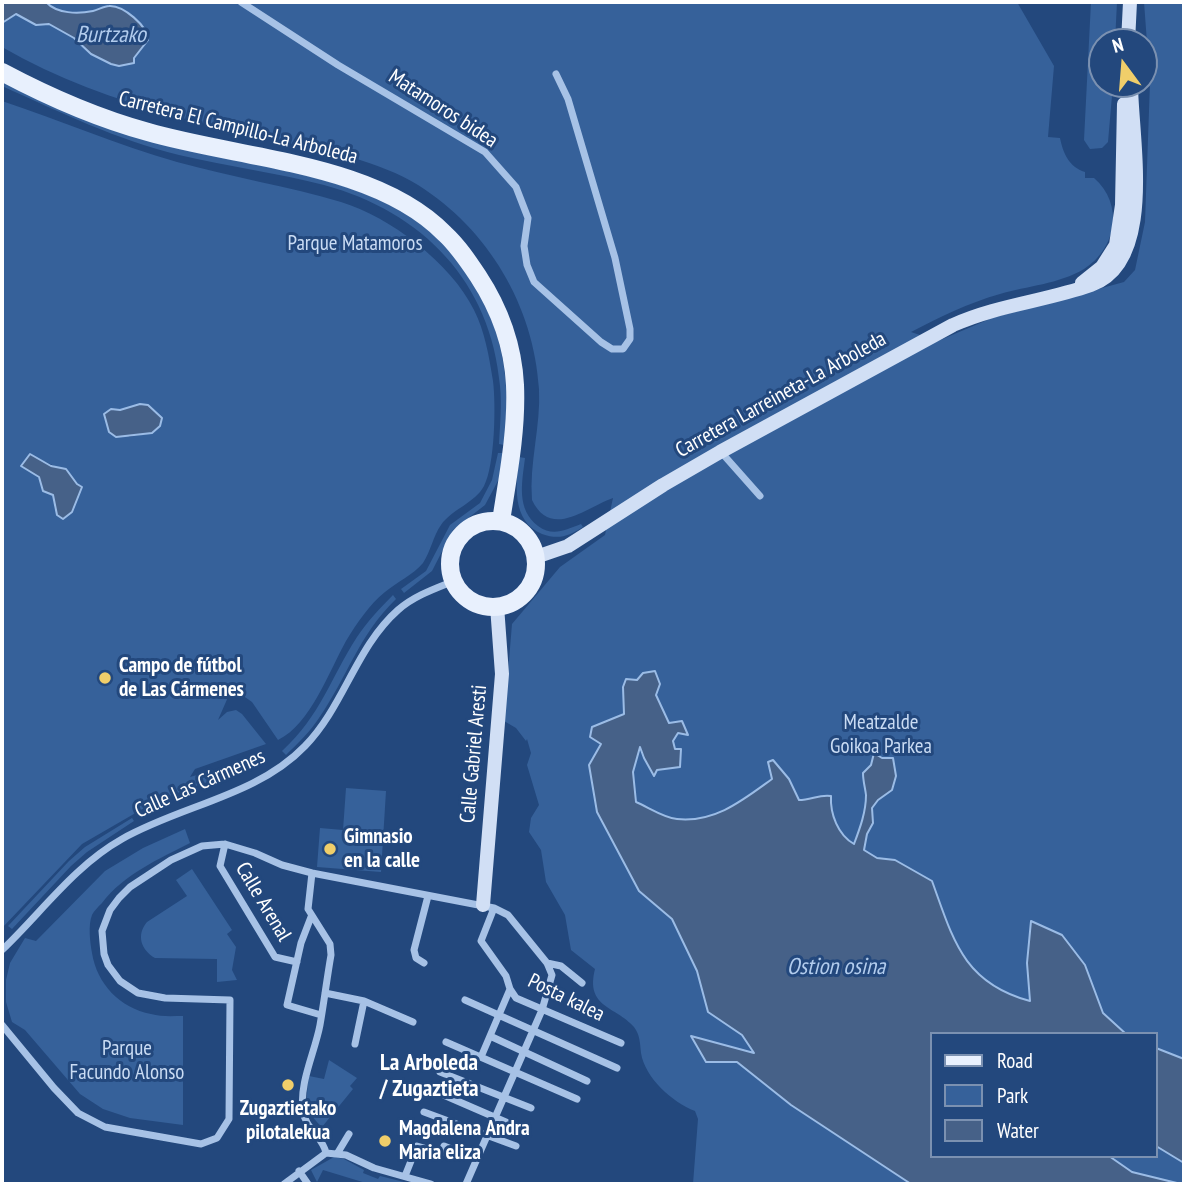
<!DOCTYPE html>
<html>
<head>
<meta charset="utf-8">
<style>
	body { margin:0 }
	#map { position:relative; width:1186px; height:1186px; overflow:hidden; background:#23487d; font-family:"PT Sans Narrow",sans-serif }
	canvas { display:block }
	.frame { position:absolute; inset:0; border:4px solid #fff; pointer-events:none }
	.legend { position:absolute; left:930px; top:1032px; width:228px; height:126px; box-sizing:border-box; background:#23487d; border:2px solid #7b91b1; margin:0; padding:9px 12px; list-style:none; font-size:21px; color:#fff }
	.legend li { display:flex; align-items:center; gap:14px; height:35px }
	.legend b { width:35px; border:2px solid #7b91b1 }
	.north { position:absolute; left:1088px; top:28px; width:70px; height:70px; box-sizing:border-box; background:#23487d; border:2px solid #7b91b1; border-radius:50%; rotate:344deg; font-size:19px; font-weight:700; line-height:28px; text-align:center; color:#fff }
	.north::after { content:''; display:block; margin:auto; width:24px; height:32px; background:#f0ce6a; clip-path:polygon(50% 0,100% 100%,50% 72%,0 100%) }
</style>
</head>
<body>
<div id="map">
<canvas width="1186" height="1186"></canvas>
<div class="frame"></div>
<ul class="legend">
<li><b style="height:9px;background:#e8f0fd"></b>Road</li>
<li><b style="height:19px;background:#36619a"></b>Park</li>
<li><b style="height:19px;background:#466188"></b>Water</li>
</ul>
<div class="north">N</div>
</div>
<script>
const ctx = document.querySelector('canvas').getContext('2d');
ctx.lineJoin = 'round';
function fillPath(path, color) {
  ctx.fillStyle = color;
  ctx.fill(path, 'evenodd');
}
function stroke(path, color, width, dash) {
  ctx.strokeStyle = color;
  ctx.lineWidth = width;
  ctx.lineCap = dash ? 'butt' : 'round';
  ctx.setLineDash(dash || []);
  ctx.stroke(path);
}
function label(font, color, halo, rows, align = 'center') {
  ctx.font = font + ' "PT Sans Narrow",sans-serif';
  ctx.lineWidth = 6;
  ctx.setLineDash([]);
  ctx.textBaseline = 'middle';
  ctx.strokeStyle = halo;
  ctx.fillStyle = color;
  for (const [text, x, y, turn = 0] of rows) {
    ctx.save();
    ctx.translate(x, y);
    ctx.rotate((+turn || 0) * Math.PI / 180);
    ctx.textAlign = isNaN(turn) ? turn : align;
    if (halo) ctx.strokeText(text, 0, 0);
    ctx.fillText(text, 0, 0);
    ctx.restore();
  }
}
fillPath(new Path2D(`
	M2,2h1015l37,64 -6,71 12,1c3,15 9,29 25,34v6h9c30,26 23,70 -10,91 -25,15 -57,17 -84,25 -32,9 -60,23 -89,38l27,9 54,-23 132,-36 11,-12 10,-48 5,-139 -6,-81h40v1182h-491l5,-65 -3,-8c-23,-9 -50,-33 -54,-58 -1,-10 -1,-18 -7,-26 -18,-21 -49,-19 -39,-58l-24,-19 -6,-35 -19,-33 -5,-32 -12,-18 2,-14 8,-13 -12,-40 4,-12 -4,-14 -1,2 -10,-13 -12,-7 8,-97 48,-57 45,-32 8,-37c-26,9 -62,42 -81,2 -3,-37 9,-74 7,-111 -5,-83 -51,-160 -121,-204 -19,-12 -42,-20 -64,-27 -122,-29 -241,-47 -352,-111zM932,1034h224v122h-224z
	M1091,2h26l-2,40h-13v42h11l-5,58 -6,6 -12,1 -6,-9z
	M2,81c47,19 95,42 143,58 102,32 235,29 309,116 6,8 12,18 17,27 34,49 40,105 33,163l-5,-1c1,-19 3,-39 1,-58 -9,-104 -77,-174 -176,-201 -47,-12 -97,-19 -145,-30 -62,-15 -119,-43 -177,-69z
	M2,101c58,19 115,44 175,61 54,15 110,24 164,40 49,15 110,61 133,108 11,22 15,46 19,71 3,23 2,84 -9,105 -9,17 -32,23 -43,39 -8,11 -10,26 -18,38 -10,12 -26,19 -38,29 -16,13 -28,31 -39,49 -17,30 -35,83 -68,99l-26,-38 -20,-14 -14,32 9,-8 9,-2 6,4 24,30 -71,25 -5,8 77,-22 -32,17 -77,28 -76,44 -80,84zM140,404l11,5 1,24 -23,4 -18,-28 9,1zM30,454c31,18 55,15 42,58l-17,-2 -2,-15c-11,-6 -12,-19 -24,-25l-4,-10z
	M498,453h5l-4,26 -14,26 -32,25 -21,41 -28,22 -3,-4 25,-18 24,-46 30,-22 12,-23z
	M519,457l6,1c-3,25 -9,51 13,68 15,11 27,4 43,-2l2,3c-14,9 -24,13 -41,7 -31,-13 -26,-50 -23,-77z
	M393,595l3,4c-38,37 -48,77 -77,119 -9,14 -21,25 -33,37l-4,-4c39,-36 48,-72 75,-114 10,-15 23,-29 36,-42z
	M346,788l40,3 -5,81 -64,-5 3,-39 23,2z
	M132,818l2,3 -47,31 -16,14 -59,63 -4,-3 61,-65 16,-14z
	M185,829l5,14c-31,16 -66,31 -88,60 -3,3 -8,8 -10,12 -4,10 -2,27 0,38 5,31 28,55 59,61 10,3 22,2 32,2v109l-53,-7 -27,-9 -23,-15 -55,-64 -13,-8 -6,-20v-22l4,-17 15,-25 11,3 69,-70 38,-23z
	M192,869l40,61 -5,4 9,13 -4,23 5,10 -20,2v-23l-62,-1c-14,-8 -19,-23 -8,-36l40,-26 -11,-16z
	M329,1060l28,18 -7,8 3,3 -31,38c-18,-16 -16,-29 -13,-51l15,3z
	M334,1157l10,2 20,11 -1,3 15,6 2,-3 32,8h-43l-46,-14 -6,12 -6,-12z`), '#36619a');
const water = new Path2D(`
	M2,2h44c11,12 32,12 47,9 5,-1 11,-5 16,-5 14,-1 39,20 39,34l-14,18v5l-15,3 -8,-2 -20,-10 -17,-16 -25,-14 -13,1 -20,-11 -14,9z
	M140,404l8,1 14,13 -2,8 -8,7 -36,4 -7,-5 -5,-18 7,-5 9,1z
	M30,454l21,12 15,3 11,15 5,3 -10,25 -9,7 -6,-4 -4,-20 -10,-4 -4,-14 -18,-11z
	M655,671l5,13 -4,11 13,28 13,-2 6,14 -10,-2 -5,8 2,8h6l-1,18 -23,3 -3,6 -10,-18 -4,-11 -7,25 3,30c12,5 28,16 41,17 38,4 66,-19 95,-40l-4,-17 5,-2 16,19 10,21c12,0 21,-6 32,-4 -1,18 7,39 23,48 6,-16 12,-32 12,-49 -1,-8 -3,-14 -3,-22l8,-8 3,-12 8,5h11l3,18 -4,14 -14,10 -6,8 1,15 -6,11 -3,16 13,8 18,2 37,21c21,58 31,102 98,120l-3,-38 4,-42 31,14 23,30 18,48 23,21h-194v122h177l23,16 49,12h-270l-120,-79 -54,-43h-31l-15,-26 63,17 -12,-18 -34,-23 -11,-41 -25,-52 -33,-28 -42,-79 -8,-47 12,-21 -11,-7 2,-10 32,-13 -1,-27 3,-8 11,1 6,-7z
	M1156,1048l28,11v104l-28,-17z`);
fillPath(water, '#466188');
stroke(water, '#9bbce6', 2);
stroke(new Path2D(`
	M241,2l97,63 147,87 31,35 12,31 -4,28 3,19 7,17 67,60 11,7h11l7,-10v-10l-15,-71 -47,-159 -12,-25
	M721,452l39,44
	M225,844l-5,22 55,91 22,5
	M312,873l-4,36 22,35 1,11c-4,23 -7,47 -11,70 -5,27 -21,58 -17,86 2,17 20,26 23,42
	M494,908l-13,33 25,35 4,13 6,9 105,45
	M311,917l-10,26 -14,62 34,10
	M2,950c39,-37 72,-84 120,-111 60,-34 135,-43 183,-93 39,-40 51,-99 93,-136 16,-14 36,-21 56,-29
	M424,963l-8,-5 -2,-8 14,-54
	M547,963l14,3 21,17
	M325,993l39,8 49,21
	M465,1000l152,68
	M2,1025l52,63 24,25 27,14 96,17 16,-6 12,-19 1,-119 -65,-2 -27,-5 -18,-12 -12,-16 -4,-11 -2,-23 8,-21 9,-12 11,-11 41,-27 31,-14 23,-2 30,9 27,12 30,8 182,35 14,7 39,48 5,12 -10,35 -76,174
	M490,1036l97,45
	M446,1042l131,57
	M355,1044l9,-43
	M481,1057l29,-68
	M440,1072l91,36
	M432,1090l90,39
	M424,1112l92,34
	M326,1153l20,2 28,13 57,16
	M337,1154l12,-20
	M299,1171l9,13
	M405,1176l12,-30 24,7 3,-7 32,13
	M284,1184l42,-31`), '#a7c2e6', 7);
stroke(new Path2D(`
	M1128,42l2,-40
	M1082,283l20,-16 14,-22 6,-40 2,-101
	M536,557l32,-11 95,-61 57,-33 233,-127c44,-20 93,-24 138,-40 66,-23 40,-148 40,-201
	M483,905l19,-231 -5,-68`), '#d1dff5', 14);
stroke(new Path2D(`
	M2,72c47,25 95,46 146,60 93,27 228,31 297,102 13,12 23,27 33,42 21,32 35,69 37,109 2,45 -7,91 -14,136
	M450 564a43 43 0 1 1 86 0a43 43 0 1 1-86 0Z`), '#e8f0fd', 18);
for (const [x, y, r, color] of [
	[105,678,7,"#f0ce6a"],
	[330,849,7,"#f0ce6a"],
	[288,1085,7,"#f0ce6a"],
	[385,1141,7,"#f0ce6a"]
]) {
  const dot = new Path2D();
  dot.arc(x, y, r, 0, 2 * Math.PI);
  ctx.fillStyle = color;
  ctx.fill(dot);
  stroke(dot, '#23487d', 2.5);
}
label('21px', '#fff', '#23487d', [
	["Matamoros bidea",443,109,33],
	["Carretera El Campillo-La Arboleda",238,128,14],
	["Carretera Larreineta-La Arboleda",781,395,-29],
	["Calle Gabriel Aresti",474,754,-85],
	["Calle Las Cármenes",200,784,-24],
	["Calle Arenal",263,902,59],
	["Posta kalea",566,998,26]
]);
label('21px', '#cadcf4', '#23487d', [
	["Parque Matamoros",355,244],
	["Meatzalde",881,723],
	["Goikoa Parkea",881,747],
	["Parque",127,1049],
	["Facundo Alonso",127,1073]
]);
label('bold 21px', '#fff', '#23487d', [
	["Campo de fútbol",119,666],
	["de Las Cármenes",119,690],
	["Gimnasio",344,837],
	["en la calle",344,861],
	["Zugaztietako",288,1109,"center"],
	["pilotalekua",288,1133,"center"],
	["Magdalena Andra",399,1129],
	["Maria eliza",399,1153]
], 'left');
label('italic 23px', '#b2cced', '#23487d', [
	["Burtzako",111,35],
	["Ostion osina",836,967]
]);
label('bold 23px', '#fff', '#23487d', [
	["La Arboleda",429,1063],
	["/ Zugaztieta",429,1089]
]);
</script>
</body>
</html>
